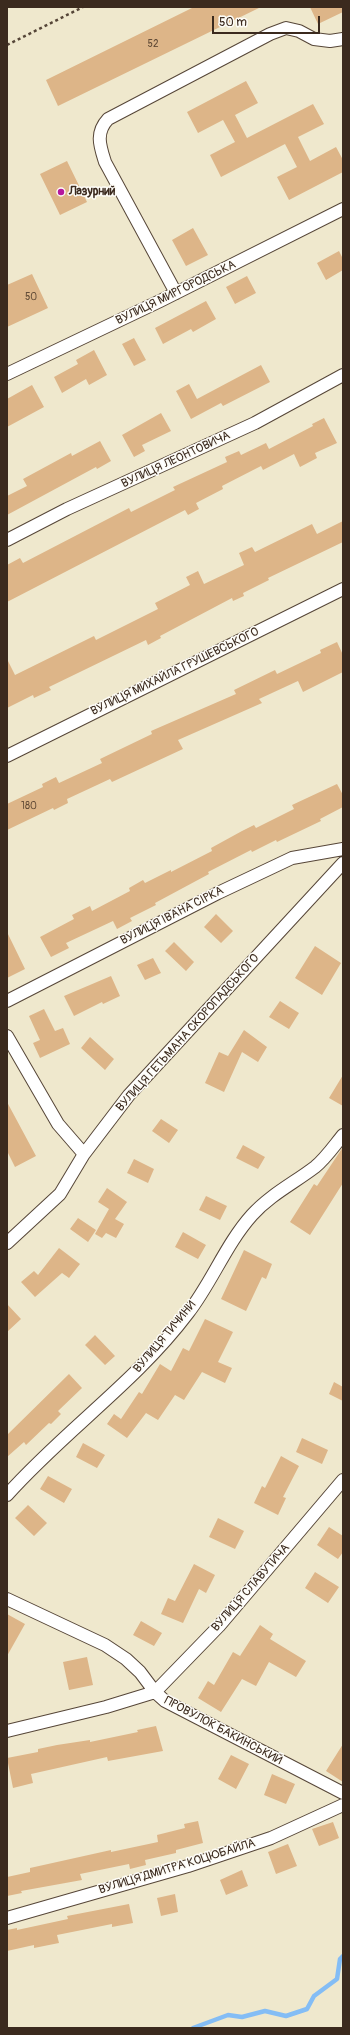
<!DOCTYPE html>
<html>
<head>
<meta charset="utf-8">
<style>
	body { margin:0 }
	#map { position:relative; width:350px; height:2035px; overflow:hidden; background:#efe8cd; font-family:Pangolin,sans-serif }
	canvas { display:block }
	.frame { position:absolute; inset:0; border:8px solid #3b2a1e; pointer-events:none }
	.scale { position:absolute; left:212px; top:16px; width:108px; height:18px; box-sizing:border-box; border:2px solid #3b2a1e; border-top:0; padding-left:5px; font-size:12px; line-height:14px; white-space:nowrap; color:#3b2a1e; -webkit-text-stroke:3px #fdfcf7; paint-order:stroke }
</style>
</head>
<body>
<div id="map">
<canvas width="350" height="2035"></canvas>
<div class="frame"></div>
<div class="scale">50 m</div>
</div>
<script>
const ctx = document.querySelector('canvas').getContext('2d');
ctx.lineJoin = 'round';
function stroke(path, color, width, dash) {
  ctx.strokeStyle = color;
  ctx.lineWidth = width;
  ctx.lineCap = dash ? 'butt' : 'round';
  ctx.setLineDash(dash || []);
  ctx.stroke(path);
}
function fillPath(path, color) {
  ctx.fillStyle = color;
  ctx.fill(path, 'evenodd');
}
function label(font, color, halo, rows, align = 'center') {
  ctx.font = font + ' Pangolin,sans-serif';
  ctx.lineWidth = 3;
  ctx.setLineDash([]);
  ctx.textBaseline = 'middle';
  ctx.strokeStyle = halo;
  ctx.fillStyle = color;
  for (const [text, x, y, turn = 0] of rows) {
    ctx.save();
    ctx.translate(x, y);
    ctx.rotate((+turn || 0) * Math.PI / 180);
    ctx.textAlign = isNaN(turn) ? turn : align;
    if (halo) ctx.strokeText(text, 0, 0);
    ctx.fillText(text, 0, 0);
    ctx.restore();
  }
}
stroke(new Path2D(`
	M193,2028l35,-13 14,2 23,-6 21,5 21,-7 7,-13 23,-17 3,-20 3,-3`), '#84bdf5', 4.5);
fillPath(new Path2D(`
	M194,7h67l-203,99 -12,-26z
	M310,7h33v5l-25,12z
	M246,81l12,22 -23,12 12,23 66,-34 11,20 -26,13 12,24 26,-14 7,13v12l-54,28 -12,-23 20,-10 -12,-23 -64,33 -11,-22 25,-13 -12,-22 -25,13 -11,-21z
	M67,161l20,41 -27,13 -20,-41z
	M193,228l15,27 -22,11 -14,-26z
	M339,251l4,8v11l-17,10 -9,-17z
	M32,274l16,34 -41,19v-42z
	M247,276l9,17 -21,11 -9,-17z
	M206,301l10,18 -23,13 -2,-3 -28,15 -8,-16z
	M134,338l12,22 -12,6 -12,-22z
	M94,350l13,25 -18,10 -3,-6 -24,14 -8,-16 24,-13 -2,-4z
	M261,365l9,17 -47,24 -2,-3 -30,16 -15,-28 13,-7 8,15z
	M32,385l12,22 -37,20v-28z
	M161,413l10,18 -29,14 3,6 -11,6 -12,-22z
	M324,418l13,25 -22,10 2,5 -17,9 -6,-13 -31,16 -2,-4 -39,20 1,3 -27,14 3,6 -11,6 -3,-5 -178,92v-37l13,-7 3,5 106,-55 2,4 44,-22 -2,-3 54,-25 -2,-5 14,-6 2,4 25,-12 3,6 44,-23 -1,-2z
	M100,441l11,20 -14,8 -1,-2 -89,48v-19l20,-10 -4,-7 48,-26 1,3z
	M343,521v21l-75,36 1,2 -26,13 1,3 -11,5 -1,-3 -72,38 1,2 -13,7 -2,-5 -97,47 2,3 -17,8 -1,-3 -26,13v-49l8,16 79,-39 2,4 62,-31 -3,-6 35,-18 -4,-8 12,-6 6,13 40,-19 -5,-12 13,-6 3,5 57,-28 5,10z
	M337,642l6,13v17l-40,20 -5,-11 -39,18 3,4 -84,37 5,9 -71,33 -2,-3 -43,20 1,4 -14,7 -1,-2 -46,22v-26l36,-17 -1,-3 14,-7 3,6 43,-20 -2,-4 52,-25 -1,-3 85,-37 -2,-4 41,-20 2,4 44,-21 -1,-3z
	M337,784l6,11v12l-23,12 1,2 -44,21 -1,-2 -24,12 -1,-2 -43,22 1,2 -54,29 1,2 -26,13 2,3 -15,8 -4,-8 -47,22 3,5 -18,9 -11,-20 34,-18 -2,-4 18,-9 2,5 38,-20 -1,-3 14,-8 2,3 26,-13v2l41,-21 -1,-3 31,-17 12,-6 2,3 38,-19 -2,-4z
	M216,914l17,17 -12,12 -17,-16z
	M7,932l18,37 -18,9z
	M174,942l20,20 -8,9 -21,-20z
	M315,946l26,17 -19,32 -27,-17z
	M153,958l8,15 -16,7 -8,-15z
	M111,976l9,20 -17,8 -1,-2 -28,14 -10,-20z
	M280,1001l19,12 -10,16 -20,-12z
	M44,1009l11,22 8,-3 7,16 -30,14 -7,-15 7,-3 -11,-24z
	M244,1030l23,17 -9,15 -16,-10 -18,40 -19,-9 14,-31 9,4z
	M90,1037l24,22 -9,11 -24,-22z
	M343,1075v31l-14,-8z
	M7,1102l29,54 -21,11 -8,-16z
	M161,1119l17,11 -9,13 -17,-12z
	M243,1145l22,12 -7,12 -22,-11z
	M343,1147v36l-33,52 -20,-13 24,-38 3,2z
	M134,1159l20,10 -6,14 -21,-10z
	M107,1188l20,14 -12,17 9,5 -8,14 -10,-5 -4,5 -7,-4 14,-25 -11,-7z
	M206,1196l21,10 -7,14 -21,-10z
	M78,1218l18,12 -8,12 -18,-13z
	M183,1232l23,13 -8,14 -23,-12z
	M59,1248l21,16 -11,14 -7,-5 -27,24 -14,-15 13,-11 4,4z
	M244,1250l28,14 -6,15 -4,-2 -16,34 -25,-12z
	M7,1304l14,15 -14,13z
	M205,1319l28,13 -15,30 14,6 -7,15 -23,-11 -18,28 -9,-5 -17,25 -12,-7 -19,25 -20,-14 7,-10 7,5 18,-27 3,2 18,-30 11,7 12,-23 6,3z
	M95,1335l20,21 -10,9 -20,-20z
	M69,1374l13,14 -24,23 3,3 -10,10 -2,-1 -23,22 -2,-3 -17,15v-22z
	M334,1382l9,5v14l-14,-7z
	M302,1438l26,12 -6,14 -26,-12z
	M83,1443l22,12 -8,13 -21,-11z
	M281,1456l18,10 -16,31 3,1 -8,17 -24,-12 8,-17 3,2z
	M48,1476l24,13 -8,14 -24,-14z
	M28,1505l19,18 -13,13 -19,-18z
	M218,1518l26,13 -9,18 -26,-12z
	M329,1527l14,9v16l-5,7 -21,-14z
	M194,1564l21,11 -9,18 -7,-4 -16,34 -22,-9 7,-16 7,3z
	M315,1572l24,15 -11,16 -23,-15z
	M7,1614l18,10 -18,32z
	M141,1621l21,12 -8,13 -21,-11z
	M260,1625l13,9 -3,5 36,22 -10,16 -27,-15 -13,24 -14,-7 -21,33 -23,-14 10,-17 6,4 19,-33 7,4z
	M87,1657l6,28 -24,5 -6,-28z
	M156,1726l7,25 -55,10 -1,-4 -76,17 2,9 -20,5 -6,-30 31,-6v-3l19,-4 33,-5v2l48,-10 -1,-2z
	M343,1744v38l-17,-11z
	M231,1755l18,9 -13,25 -18,-10z
	M272,1774l23,10 -9,20 -22,-9z
	M198,1821l5,22 -27,7v3l-31,7 1,5 -16,4 -1,-5 -49,10 2,6 -61,11 1,2 -15,3v-19l23,-5v-4l81,-18v2l47,-10 -1,-7 28,-7 -1,-4z
	M333,1822l6,16 -20,8 -7,-17z
	M288,1844l9,22 -21,8 -8,-22z
	M242,1870l6,16 -22,9 -6,-15z
	M175,1894l3,18 -17,4 -4,-18z
	M129,1904l4,19 -21,4v-3l-55,11 2,8 -25,5v-3l-27,6v-21l10,-2v2l51,-11 -1,-3z`), '#ddb588');
const minor = new Path2D(`
	M176,293l-71,-131c-5,-16 -10,-29 3,-43l162,-85 16,-6 13,3 15,8 16,2 13,-2
	M7,374l153,-73 183,-92
	M7,540l60,-31 188,-86 88,-48
	M7,756l336,-167
	M7,1001l211,-108 74,-35 51,-9
	M7,1036l51,88 26,30
	M7,1243l53,-49 24,-40 45,-59 214,-232
	M7,1495c57,-64 129,-113 181,-182 24,-31 38,-69 64,-98 18,-20 42,-32 63,-48 10,-8 19,-21 28,-32
	M7,1599l98,46 21,14 14,13 15,20 10,9 178,92
	M7,1731l99,-24 49,-15 64,-66 124,-146
	M7,1918l181,-52 83,-28 72,-33`);
stroke(minor, '#564638', 14);
stroke(new Path2D(`
	M7,45l76,-38`), '#564638', 2.5, [3, 3]);
stroke(minor, '#fff', 12);
for (const [x, y, r, color] of [
	[61,192,4,"#b5179e"]
]) {
  const dot = new Path2D();
  dot.arc(x, y, r, 0, 2 * Math.PI);
  ctx.fillStyle = color;
  ctx.fill(dot);
  stroke(dot, '#fdfcf7', 1.5);
}
label('10px', '#644d38', null, [
	["52",153,44],
	["50",31,297],
	["180",29,806]
]);
label('bold 12px', '#3b2a1e', '#fdfcf7', [
	["Лазурний",69,192]
], 'left');
label('12px', '#3b2a1e', '#fdfcf7', [
	["ВУЛИЦЯ МИРГОРОДСЬКА",176,293,-26],
	["ВУЛИЦЯ ЛЕОНТОВИЧА",176,460,-25],
	["ВУЛИЦЯ МИХАЙЛА ГРУШЕВСЬКОГО",175,672,-26],
	["ВУЛИЦЯ ІВАНА СІРКА",172,916,-27],
	["ВУЛИЦЯ ГЕТЬМАНА СКОРОПАДСЬКОГО",188,1033,-48],
	["ВУЛИЦЯ ТИЧИНИ",165,1337,-50],
	["ВУЛИЦЯ СЛАВУТИЧА",251,1588,-49],
	["ПРОВУЛОК БАКИНСЬКИЙ",223,1731,28],
	["ВУЛИЦЯ ДМИТРА КОЦЮБАЙЛА",177,1867,-17]
]);
</script>
</body>
</html>
